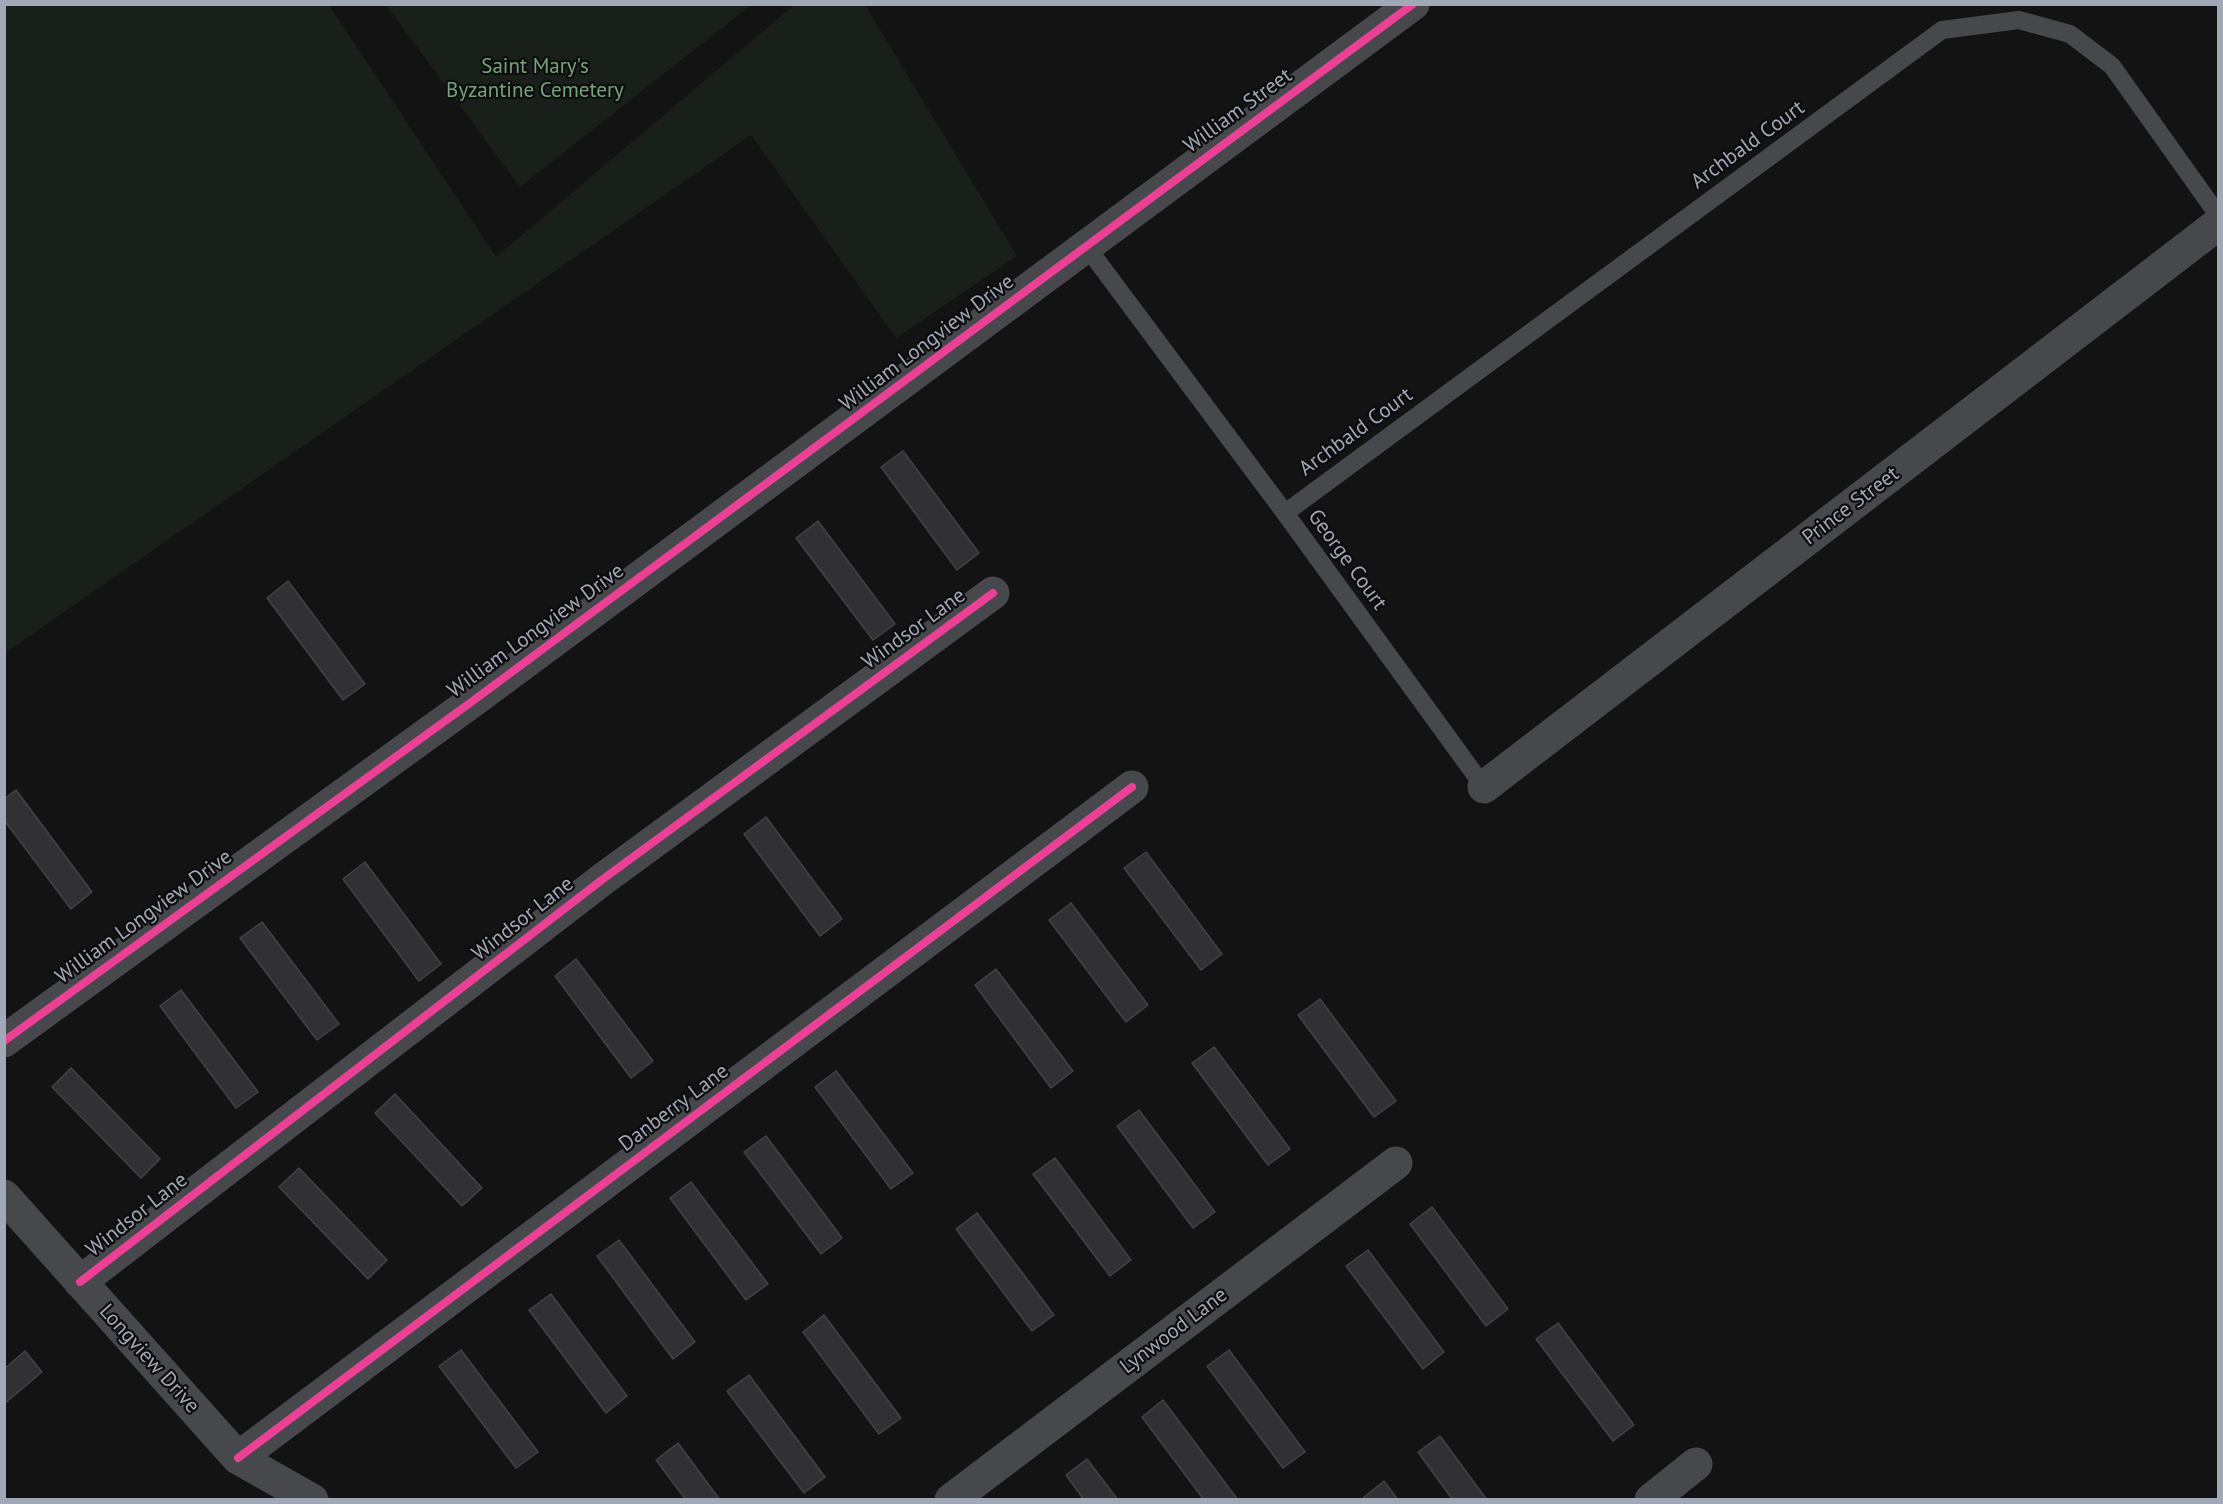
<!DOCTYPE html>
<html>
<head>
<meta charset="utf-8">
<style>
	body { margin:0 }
	#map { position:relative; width:2223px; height:1504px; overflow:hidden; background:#131313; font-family:"PT Sans",sans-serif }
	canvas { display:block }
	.frame { position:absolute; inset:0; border:6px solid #a2a9b6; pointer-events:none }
</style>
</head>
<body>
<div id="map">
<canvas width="2223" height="1504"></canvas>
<div class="frame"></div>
</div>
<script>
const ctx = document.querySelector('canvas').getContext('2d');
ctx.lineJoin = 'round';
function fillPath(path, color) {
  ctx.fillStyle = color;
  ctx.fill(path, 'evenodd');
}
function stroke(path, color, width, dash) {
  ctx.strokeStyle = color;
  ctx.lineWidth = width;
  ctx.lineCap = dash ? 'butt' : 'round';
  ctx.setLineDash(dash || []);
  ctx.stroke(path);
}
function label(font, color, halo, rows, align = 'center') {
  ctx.font = font + ' "PT Sans",sans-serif';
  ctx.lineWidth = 4.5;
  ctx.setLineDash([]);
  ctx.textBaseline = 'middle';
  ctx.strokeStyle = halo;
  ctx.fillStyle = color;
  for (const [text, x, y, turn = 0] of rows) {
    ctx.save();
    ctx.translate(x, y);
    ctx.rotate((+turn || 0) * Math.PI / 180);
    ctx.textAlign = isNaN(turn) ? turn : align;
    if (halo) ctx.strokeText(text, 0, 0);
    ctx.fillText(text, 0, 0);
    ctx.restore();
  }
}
fillPath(new Path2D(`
	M5,4l324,1 167,252 298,-252h71l152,251 -121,82 -145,-203 -746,518z
	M386,5h365l-231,182z`), '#19201a');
const building = new Path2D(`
	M903,451l76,102 -22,17 -76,-103z
	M818,521l77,103 -22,16 -77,-102z
	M288,581l77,103 -22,16 -76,-102z
	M16,790l76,102 -21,17 -67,-89v-21z
	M766,817l76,102 -22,17 -76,-102z
	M1146,852l76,102 -21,16 -77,-102z
	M365,862l76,102 -22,17 -76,-102z
	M1071,903l77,102 -22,17 -77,-102z
	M262,922l77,102 -22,16 -77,-102z
	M576,959l77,102 -22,17 -76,-102z
	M996,969l77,102 -22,17 -76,-103z
	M181,990l77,102 -22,16 -76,-102z
	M1320,999l76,102 -22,16 -76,-102z
	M1214,1047l76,102 -22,16 -76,-102z
	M71,1068l89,91 -19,19 -89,-91z
	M836,1071l77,102 -22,16 -76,-102z
	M395,1094l87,94 -20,18 -87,-93z
	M1139,1110l76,102 -22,16 -76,-102z
	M766,1136l76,102 -21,16 -77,-102z
	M1055,1158l76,102 -21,16 -77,-102z
	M299,1168l88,92 -19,19 -89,-92z
	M691,1182l77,102 -22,16 -76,-102z
	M1432,1207l76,102 -22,17 -76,-102z
	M977,1213l77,102 -22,16 -76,-102z
	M619,1240l76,102 -22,17 -76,-103z
	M1368,1250l76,102 -21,17 -77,-103z
	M551,1294l76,102 -21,17 -77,-103z
	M824,1315l77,103 -22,16 -76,-102z
	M1558,1323l76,102 -21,16 -77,-102z
	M461,1350l77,102 -22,16 -77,-102z
	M1229,1350l76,102 -22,16 -76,-102z
	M25,1351l17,21 -38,32v-35z
	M749,1375l76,102 -21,16 -77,-102z
	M1163,1400l75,100h-34l-62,-83z
	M1440,1436l47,64h-34l-35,-48z
	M678,1443l42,57h-34l-30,-40z
	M1087,1459l31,41h-34l-18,-25z
	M1384,1481l14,19h-34l-1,-2z`);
fillPath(building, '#313133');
stroke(building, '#414347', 1.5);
stroke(new Path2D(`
	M1086,246l199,267 199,274
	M1285,513l657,-483 77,-10 51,14 42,32 106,149`), '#47484c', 18);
stroke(new Path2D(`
	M1484,787l734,-563
	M4,1041l470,-341 939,-696
	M4,1196l234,262 74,42
	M80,1282l523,-403 390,-286
	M238,1458l894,-671
	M951,1500l445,-337
	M1651,1500l45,-36`), '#47484c', 33);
stroke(new Path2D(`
	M4,1041l470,-341 939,-696
	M80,1282l523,-403 390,-286
	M238,1458l894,-671`), '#ea4096', 8);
label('21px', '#77a379', '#0d0d0f', [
	["Saint Mary's",535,67],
	["Byzantine Cemetery",535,91]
]);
label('21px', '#a2a9b6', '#0d0d0f', [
	["William Street",1238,111,-36],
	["Archbald Court",1748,145,-36],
	["William Longview Drive",927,343,-37],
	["Archbald Court",1356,432,-36],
	["Prince Street",1851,506,-37],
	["George Court",1347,560,54],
	["Windsor Lane",914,629,-36],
	["William Longview Drive",536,631,-36],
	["William Longview Drive",144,917,-36],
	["Windsor Lane",523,919,-38],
	["Danberry Lane",674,1108,-37],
	["Windsor Lane",137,1215,-38],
	["Lynwood Lane",1174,1331,-37],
	["Longview Drive",149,1359,48]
]);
</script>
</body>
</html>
